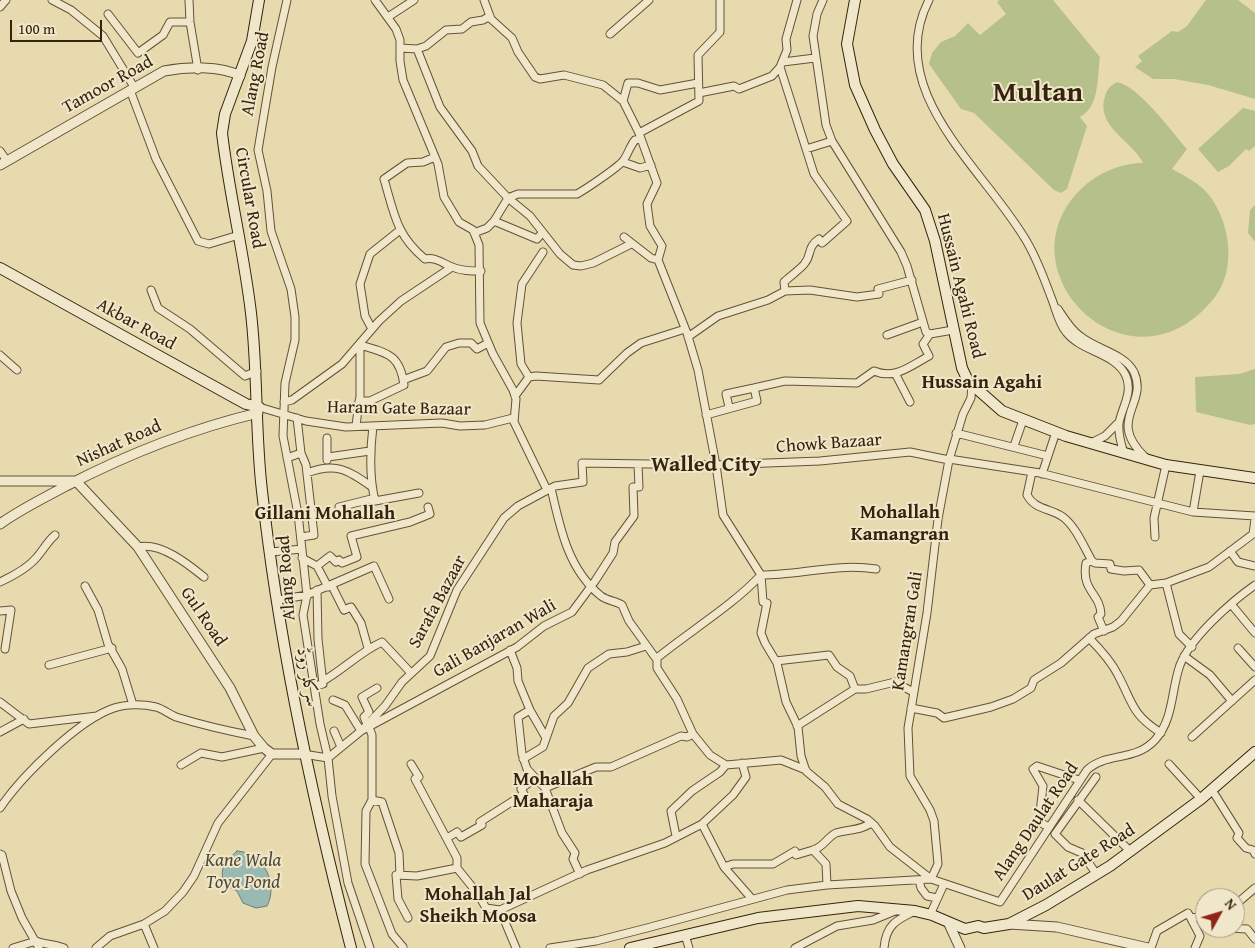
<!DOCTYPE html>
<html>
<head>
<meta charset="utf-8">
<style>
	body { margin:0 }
	#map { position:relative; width:1255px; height:948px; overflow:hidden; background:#e8daaf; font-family:"Gentium Book Plus",serif }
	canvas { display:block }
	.north { position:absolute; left:1195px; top:888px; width:50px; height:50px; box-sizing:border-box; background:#f0e7cb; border:1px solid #a5997f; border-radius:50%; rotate:51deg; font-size:14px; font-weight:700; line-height:20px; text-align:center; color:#35240d }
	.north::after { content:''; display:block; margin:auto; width:18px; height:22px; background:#8f2418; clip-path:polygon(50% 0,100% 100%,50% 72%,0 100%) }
	.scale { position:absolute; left:10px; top:20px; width:92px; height:22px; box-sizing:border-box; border:2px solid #35240d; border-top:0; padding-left:6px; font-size:15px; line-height:18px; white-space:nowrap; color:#35240d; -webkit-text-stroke:4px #f0e7cb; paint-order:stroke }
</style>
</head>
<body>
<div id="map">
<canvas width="1255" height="948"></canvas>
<div class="north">N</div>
<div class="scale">100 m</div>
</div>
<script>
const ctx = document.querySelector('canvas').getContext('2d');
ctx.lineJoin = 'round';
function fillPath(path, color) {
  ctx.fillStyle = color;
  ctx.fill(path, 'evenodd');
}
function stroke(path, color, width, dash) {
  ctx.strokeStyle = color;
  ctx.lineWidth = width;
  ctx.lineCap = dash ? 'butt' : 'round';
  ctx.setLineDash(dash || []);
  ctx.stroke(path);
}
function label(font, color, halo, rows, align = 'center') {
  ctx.font = font + ' "Gentium Book Plus",Amiri,serif';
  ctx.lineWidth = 4;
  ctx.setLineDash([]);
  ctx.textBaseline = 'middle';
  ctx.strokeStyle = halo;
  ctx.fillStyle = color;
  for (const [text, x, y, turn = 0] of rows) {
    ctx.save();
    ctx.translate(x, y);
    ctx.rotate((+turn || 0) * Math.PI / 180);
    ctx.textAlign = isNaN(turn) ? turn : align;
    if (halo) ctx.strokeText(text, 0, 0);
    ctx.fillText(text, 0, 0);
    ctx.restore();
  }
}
fillPath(new Path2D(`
	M1000,0h53l47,57c-3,21 0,49 -20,60l7,9 -20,63 -6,4 -7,-3 -80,-77 -13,-4 -32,-45 3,-11 9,-11 14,-6 13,-13 12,12 26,-21 -9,-12z
	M1206,0h32l17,13v86l-47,-14 -34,-6h-21l-18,-12 7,-6 -4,-5 34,-25 6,1 9,-6z
	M1117,82c22,4 55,50 70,67l-15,20c13,7 27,14 37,26 21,27 28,73 6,102 -84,107 -219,-27 -133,-109 16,-15 39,-25 61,-25 -11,-23 -48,-36 -38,-67 2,-7 6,-11 12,-14z
	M1243,108l12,3v35l-6,5 -3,-2 -17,17 -11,6 -20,-23z
	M1255,205v37l-7,-9 2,-23z
	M1255,369v55l-5,1 -54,-13 -1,-35 44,-3z`), '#b6c08b');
const water = new Path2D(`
	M237,851c26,1 42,32 30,55l-11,2 -13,-5 -6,-12 -12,-6c-7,-16 0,-23 12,-34z`);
fillPath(water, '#99b9b3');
stroke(water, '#717d71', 1);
const minor = new Path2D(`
	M52,0l19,10 32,26 31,51
	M189,0l1,22 8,48
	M287,0l-15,67 -14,83 9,41 4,40 20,58 4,28v23l-10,43 -2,53 15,78 9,81 -4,20 17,109 8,34 4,38 16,87 22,65
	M375,0l21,29 4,11v21l3,19 35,84 6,33 15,25 14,8 6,15 1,78 13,31 20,36 3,9 -2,23 33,68
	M484,0l7,19 21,19 6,14 17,25 5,2 24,-4 39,10 20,16 16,32
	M720,0v32l-22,23 1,46 -60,32 18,50 -10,21 3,22 12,20 -4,14 29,73 11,37 18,95 7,50 38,60 2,27 4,1 -6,30 4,10 12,20 9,39 12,25 3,29 5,15 19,16 13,17 29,15 8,7 15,21 41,32
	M823,0l-6,14 -4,22 13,89 6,16 69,111 6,14 19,66 4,2 23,-4
	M929,0c-47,92 56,169 98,242 10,17 17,36 24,55 5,12 7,25 15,35 15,20 50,21 60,44 7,17 -4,31 -7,47 -1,11 2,21 5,30
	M0,7l6,-7
	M108,14l30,39 25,-18 7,-13h20
	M388,17l26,-17
	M610,34l39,-34
	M400,48l17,1 9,-3 20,-16 16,-1 9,-7 12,-2 7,-4
	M417,49l23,58 32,44 6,15 30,32 22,18 30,38 13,11 8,1 12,-3 38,-19
	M783,62l32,-4
	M130,90l26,69 42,82 11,3 30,-9
	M699,93l35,-7 5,3 33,-13 8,-9
	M623,101l5,-18h10l22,7 38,-7
	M806,149l26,-8
	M0,151l7,10
	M435,157l-12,5 -16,1 -23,16c10,34 12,56 41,80 11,-2 17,4 27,8 9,4 19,4 29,4
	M623,162l17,6 11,-3
	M494,221l43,18 5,-6
	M474,233l13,-5 7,-7 14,-23 10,-4h59c9,-5 40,-26 46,-33 5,-7 7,-15 12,-21l5,-1
	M624,237l27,21 7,2
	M151,290l7,18 32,21 55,47 12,-5
	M785,291l-1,-9c4,-4 19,-15 21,-19 7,-9 2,-16 14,-24l3,4 25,-22 -33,-47 -34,-107 7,-17 -1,-11 11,-39
	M1058,309c6,9 12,20 22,27 15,13 44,17 54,36 15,33 -29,47 12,86
	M372,329l-7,-13 -5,-32 10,-30 30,-24
	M887,335l36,-13
	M688,337l30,-21 50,-16 17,-9 25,-1 47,7 22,-3 -1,-5 34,-9
	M0,355l17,15
	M895,373l15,29
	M529,377l-8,-13 -4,-41 5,-39 21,-32
	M403,380l24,-9 19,-24 13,-4h12l6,6 11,-6
	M515,396l14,-19 7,-1 63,4 28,-27 14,-10 44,-14
	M284,402l8,-2 50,-36 37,-43 22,-20 51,-34
	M259,407l47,14 40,6 96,-4 18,3 25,-1 28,-7
	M729,407l-3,-13 28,-6
	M706,415l51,-14 -3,-13 31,-7 72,2 17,-12c21,9 36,-5 55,-15l-6,-12 7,-10
	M356,426l3,-25 1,-4v-52c27,8 40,9 44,40l-34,16h-11
	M373,426c-3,25 -4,50 2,75l44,-8
	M956,433l92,23
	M327,438v22
	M1091,443l14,-7 14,-14
	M1014,446l9,-26
	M328,457l42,-6
	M287,458l14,-5 -4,-35
	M949,459l91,14 153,39 62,4
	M1032,472l-5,23c8,15 23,13 36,22 13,10 21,30 29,44
	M307,473c29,-11 41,-3 65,14
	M1042,474l14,-42
	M551,488c9,40 17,81 50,108 7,5 15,5 21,9l7,16 28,39
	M339,507l36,-9
	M1193,512l7,-41
	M301,537l13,-2 -8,-70 -5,-12
	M1155,537l-1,-19 12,-53
	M138,547c23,-5 50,17 66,30
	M1230,551l8,11 17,4
	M271,552l31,-3
	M302,558l15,8 11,21
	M317,566l13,-10 6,6 3,-2 3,3 15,-6 -6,-21 59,-14 20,-8 -2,-7
	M0,582c13,-6 28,-14 37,-25 7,-8 10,-15 18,-22
	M1166,583l43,-16 44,-33 2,-15
	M85,586l13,24 10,34 14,25 11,36
	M332,586l12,24 7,-3 10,16 7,25
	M278,600l29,-5 67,-29 15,33
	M1231,604l24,29
	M0,611l11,-1 -6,39
	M1104,631l-6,-14 3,-3c-1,-21 -20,-23 -15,-51l6,-2 3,2 15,1 1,5 13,2 15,-1 11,15 16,-2 13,51 13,13
	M1089,638c11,11 22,23 29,37 15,28 13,39 43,58
	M1238,648l17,19
	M510,650l7,18 1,13 12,29 -12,7 4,37 5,15 18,19 17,45 13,20 -2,6 7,15
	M1184,656l26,19 22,26
	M776,661l53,-6 8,12 13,9 5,13
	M49,665l63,-17
	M323,681c21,-12 37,-29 59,-39l29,31
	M315,686l8,-2 -5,-45 -1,-49
	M333,700l12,5 16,26 156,-84 27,-21 28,-14 23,-31 18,-28 2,-11 19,-26 -1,-29h6l-1,-22
	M0,702l29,22 68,-8
	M911,708l26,5 7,5 47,-11 22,-8 18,-11 3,-8 27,-17 33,-29 19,-7 8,-6 29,-36
	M530,710l16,28
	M367,724l-3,-7 5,-5 -7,-15 15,-9
	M797,726l58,-37h11l29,-7 18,10
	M369,727l3,8v65l-6,11 -1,53 27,70 11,13
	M334,731l7,16
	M0,732l24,-13
	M1192,737l63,-57
	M303,754l25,4 33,-27 24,-25 17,-24 28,-26 27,-66 47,-72 14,-12 37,-20 28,-4 -1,-19 134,2 104,-4 90,-9 39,8
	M523,759l20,-12 11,-31 14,-13 20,-35 21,-14 18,-2 19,-6
	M411,764l8,13 -4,2 42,79v10l21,26 8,14 14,2
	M1169,764l32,35
	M181,765l20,-12 21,4 42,-9
	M806,770l-25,-10 -55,5 -16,-10 -17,-21 -16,-35 -20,-31v-10c33,-27 75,-52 104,-83 38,0 76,-12 115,-6
	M1096,777l-41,57 13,13 14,6 15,22
	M545,788l51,-21h15l70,-31 6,1 6,-3
	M1212,790l27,43 -2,5 9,10 7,2 2,4
	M372,800l10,2 17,51 1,22
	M1078,800l52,51
	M0,808c21,-31 78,-88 114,-100 12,-4 29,-4 42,-1 7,2 13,7 20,10 26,8 52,14 78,19
	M702,824l22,43 28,32
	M1049,827l-10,-5 4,-36 -10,-17 4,-3 42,14
	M676,836l-5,-25 21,-20 28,-19 6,-7
	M447,838l10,-6 4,5 21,-12 -2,-3 44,-28 -3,-5 14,-11
	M813,850c11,-3 14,-13 23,-17 12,-4 24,-2 35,-10
	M0,854l2,1 9,36 11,27 17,30
	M724,867l9,-3h40l22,-13 1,4 17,-5 13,14 1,21
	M931,879l7,-15 -4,-43 -4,-11 -20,-34 -2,-48 19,-115 11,-94 11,-59 14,-46 8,-16 1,-14
	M919,880l2,8 6,8 10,2
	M1235,905l20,-17
	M930,915l14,-31
	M408,918l-10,-19 -2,-24 21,1 40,-8
	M1191,918l14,-2
	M144,924l10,24
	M1228,928l19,1 8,10
	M685,935l4,13
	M36,941c10,4 18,3 28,7
	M13,948l23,-7
	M96,948l14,-12 34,-12 21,-13 18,-19 11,-16 24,-53 54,-69
	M516,948l-16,-38 87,-40 78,-27 37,-19 31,-29 13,-18 -4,-14
	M550,948l46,-7 51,-13 140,-38 40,-5 104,-6 69,23 87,-132c19,-18 48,-8 68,-30 19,-21 16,-50 25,-75 11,-28 51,-63 75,-80
	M795,948l42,-22 36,-6 22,-9
	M884,948c2,-23 12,-28 31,-37
	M1151,948l6,-17 31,-18 12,23 -5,12`);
const tertiary = new Path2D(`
	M0,165l164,-94c22,-4 56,-6 76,5
	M0,481h76l62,66 92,141 24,48 10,12 8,6h31
	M0,524c21,-15 44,-26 66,-38 62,-32 124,-57 192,-73
	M949,924l11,24
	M1009,924l48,3 91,21`);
const secondary = new Path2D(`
	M259,0l-7,41 -27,73 -3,19c7,60 22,120 29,180 7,60 4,119 11,178 17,155 50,307 89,457
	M855,0l-8,44 8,41 20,45 18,34 32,46 10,31 27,127 6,13 34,30 64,25 100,29 89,13
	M0,268l235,130 11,6 13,3
	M630,948l128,-30 100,-12 57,5 17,4 33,14 13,-3 6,2 25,-4 37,-19 64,-39 91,-67 54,-47`);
stroke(minor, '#625236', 9);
stroke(tertiary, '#625236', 11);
stroke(secondary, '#35240d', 12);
stroke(minor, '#f0e7cb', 7);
stroke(tertiary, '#f0e7cb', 9);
stroke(secondary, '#f0e7cb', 10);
label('18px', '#35240d', '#f0e7cb', [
	["Alang Road",256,74,-79],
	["Tamoor Road",108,85,-29],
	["Circular Road",249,198,80],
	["Hussain Agahi Road",960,286,76],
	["Akbar Road",136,325,29],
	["Haram Gate Bazaar",399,409,1],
	["Nishat Road",119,444,-24],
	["Chowk Bazaar",829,444,-4],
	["Alang Road",287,578,-94],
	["Sarafa Bazaar",438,602,-62],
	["Gul Road",203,617,56],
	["Kamangran Gali",908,631,-81],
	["Gali Banjaran Wali",495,639,-30],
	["سرکلر روڈ",307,677,80],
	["Alang Daulat Road",1036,822,-56],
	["Daulat Gate Road",1079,863,-32]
]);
label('bold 19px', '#35240d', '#f0e7cb', [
	["Hussain Agahi",982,383],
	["Mohallah",900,513],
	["Kamangran",900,535],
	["Gillani Mohallah",325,514],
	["Mohallah",553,780],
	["Maharaja",553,802],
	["Mohallah Jal",478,895],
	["Sheikh Moosa",478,917]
]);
label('italic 19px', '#4e4936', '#f0e7cb', [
	["Kane Wala",243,861],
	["Toya Pond",243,883]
]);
label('bold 22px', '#35240d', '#f0e7cb', [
	["Walled City",706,465]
]);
label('bold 28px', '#35240d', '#f0e7cb', [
	["Multan",1038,94]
]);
</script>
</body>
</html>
